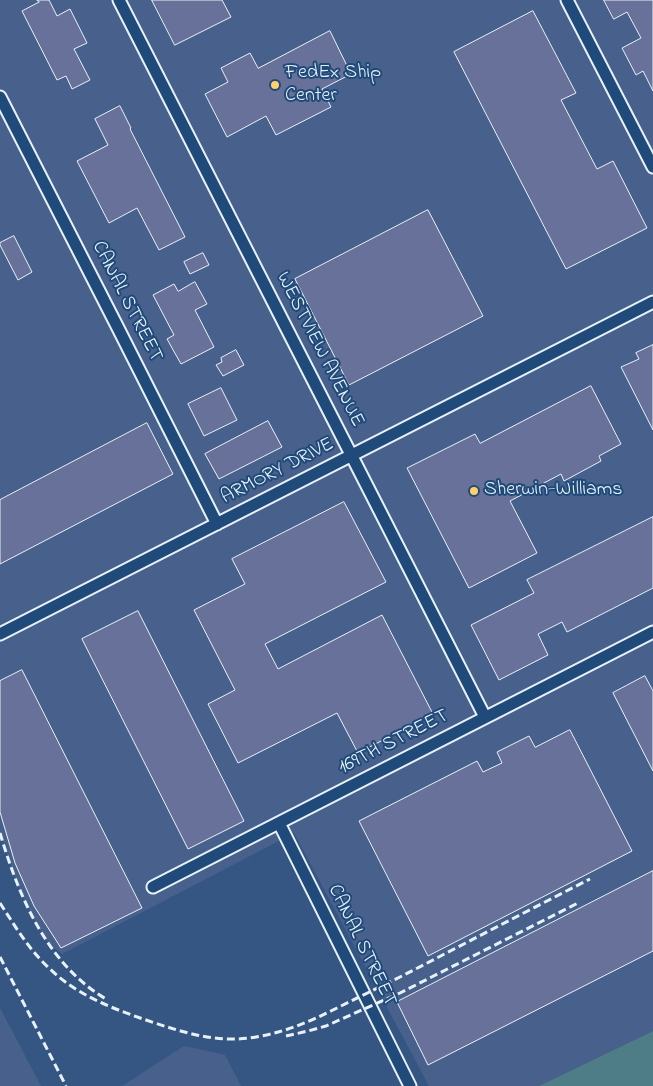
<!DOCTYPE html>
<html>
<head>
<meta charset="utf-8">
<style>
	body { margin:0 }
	canvas { display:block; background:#355683 }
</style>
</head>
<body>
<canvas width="653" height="1086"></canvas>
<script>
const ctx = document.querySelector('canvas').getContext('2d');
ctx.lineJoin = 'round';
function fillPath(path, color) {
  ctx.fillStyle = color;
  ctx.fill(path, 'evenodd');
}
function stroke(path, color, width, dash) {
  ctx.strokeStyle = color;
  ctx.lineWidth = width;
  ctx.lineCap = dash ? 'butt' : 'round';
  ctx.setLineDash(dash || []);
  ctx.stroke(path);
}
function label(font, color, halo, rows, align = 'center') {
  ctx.font = font + ' "Indie Flower",sans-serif';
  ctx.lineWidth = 4;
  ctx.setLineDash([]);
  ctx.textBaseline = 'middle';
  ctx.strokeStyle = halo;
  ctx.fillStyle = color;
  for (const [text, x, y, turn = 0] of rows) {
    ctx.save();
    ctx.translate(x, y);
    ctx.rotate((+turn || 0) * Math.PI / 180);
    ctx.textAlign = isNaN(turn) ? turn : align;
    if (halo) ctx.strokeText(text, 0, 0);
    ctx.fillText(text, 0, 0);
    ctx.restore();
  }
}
fillPath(new Path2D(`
	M0,0h653v1031l-114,55h-110l-135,-253 -232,121 -13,-10 -13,-20 -19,-40 -17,-51z
	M0,1008l41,78h-41z
	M184,1046l41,9 16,31h-119z`), '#47618c');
fillPath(new Path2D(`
	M653,1031v55h-114z`), '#4f7d87');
const building = new Path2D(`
	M37,0h12l8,16 13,-7 17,34 -13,6 16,31 -18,9 -6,-13 -9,4 -35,-69 17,-9z
	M152,0h70l9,17 -56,28z
	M604,0h49v91l-10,-20 -7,4 -14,-27 19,-10 -14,-26 -13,7z
	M533,11l43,82 -15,7 36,69 16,-8 34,67 -81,41 -112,-217z
	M330,31l21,43 -29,15 9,18 -55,28 -10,-19 -39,21 -22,-43 23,-12 -7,-14 29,-15 8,15z
	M120,106l11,22 -1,1 55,108 -26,13 -22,-42 -28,15 -32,-62 31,-16 -13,-26z
	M428,210l55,106 -134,69 -54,-106z
	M14,236l18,36 -14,8 -18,-35v-2z
	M203,253l6,12 -19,9 -6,-12z
	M195,282l12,22 -12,6 19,37 -33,17 -14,-25 7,-4 -21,-40 21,-11 4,7z
	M653,345v85l-32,-63 18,-8 -3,-6z
	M236,350l8,15 -21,11 -7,-11 6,-3 -1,-4z
	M591,386l30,58 -22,12 2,5 -37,20 -3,-7 -51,27 27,52 -68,35 -62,-120 68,-34 5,9z
	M221,388l16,32 -33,16 -16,-32z
	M268,421l14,26 -63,32 -14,-25z
	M147,423l26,51 -173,90v-64z
	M344,502l42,80 -121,62 13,25 104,-54 51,99 -75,39 -21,-40 -99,50 -30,-59 27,-14 -41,-80 51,-26 -13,-25z
	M653,517v71l-86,44 -5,-10 -24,12 10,21 -49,25 -28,-55 63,-32 -7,-13z
	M138,611l106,210 -56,28 -106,-210z
	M22,670l120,238 -81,40 -27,-42 -19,-43 -15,-51v-131z
	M645,676l8,15v80l-40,-78z
	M570,730l62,121 -204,105 -69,-135 118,-60 6,11 19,-9 -5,-11 32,-16 6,11z
	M653,871v80l-225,114 -31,-63z`);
fillPath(building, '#677199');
stroke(building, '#e8f1f8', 1);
const minor = new Path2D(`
	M119,0l366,717
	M567,0l86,167
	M0,97l118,231 99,196
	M0,634l653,-332
	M279,823l131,263
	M153,887l500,-255`);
stroke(minor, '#e8f1f8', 15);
stroke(minor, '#1f4a7a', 11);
stroke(new Path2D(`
	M0,833c19,64 47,131 106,166
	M0,903c15,23 29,47 50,66 27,26 61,39 96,51 36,12 71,24 110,17 30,-5 55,-16 81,-29 22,-11 43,-21 65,-32 62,-32 125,-65 188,-97
	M0,957l66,129
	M286,1036l22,-5 18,-5 74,-33 178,-90`), '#e8f1f8', 3, [8, 4]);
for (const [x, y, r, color] of [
	[275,85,5,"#ffd166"],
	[474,491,5,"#ffd166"]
]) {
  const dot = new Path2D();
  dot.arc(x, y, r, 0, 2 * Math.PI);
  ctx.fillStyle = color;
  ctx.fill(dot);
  stroke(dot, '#1f4a7a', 2);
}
label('20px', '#e8f1f8', '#1f4a7a', [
	["FedEx Ship",285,74],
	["Center",285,97],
	["Sherwin-Williams",484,491]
], 'left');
label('20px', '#e8f1f8', '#1f4a7a', [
	["CANAL STREET",126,302,63],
	["WESTVIEW AVENUE",319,350,63],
	["ARMORY DRIVE",278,472,-27],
	["169TH STREET",394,743,-27],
	["CANAL STREET",361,946,64]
]);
</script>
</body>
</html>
